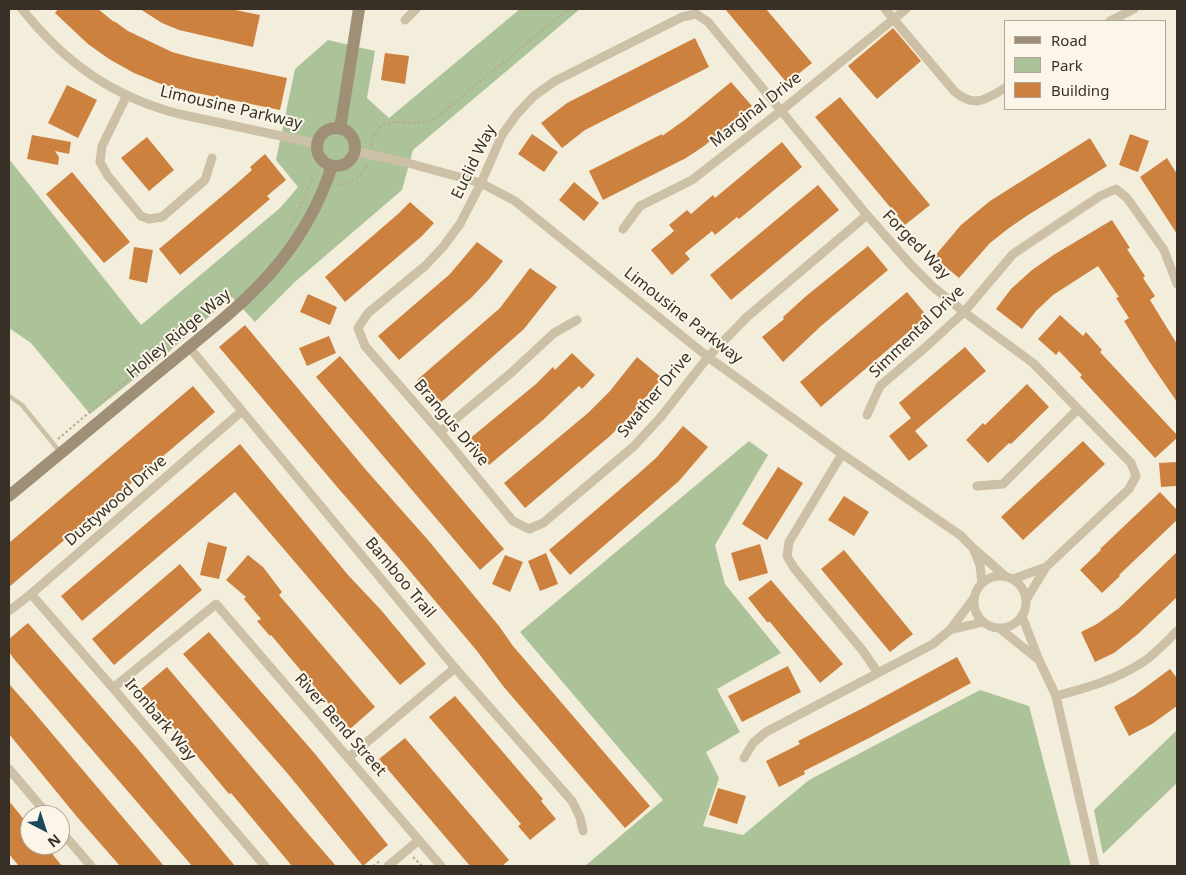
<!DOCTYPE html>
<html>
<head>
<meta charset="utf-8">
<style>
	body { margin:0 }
	#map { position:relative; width:1186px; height:875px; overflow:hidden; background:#f3eddb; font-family:"Noto Sans",sans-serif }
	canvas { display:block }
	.frame { position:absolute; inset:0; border:10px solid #383027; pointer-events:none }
	.legend { position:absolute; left:1004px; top:20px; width:162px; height:90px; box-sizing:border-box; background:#fbf6e8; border:1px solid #ada79b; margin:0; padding:6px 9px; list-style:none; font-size:15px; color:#383027 }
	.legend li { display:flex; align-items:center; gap:10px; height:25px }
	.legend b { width:25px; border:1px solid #ada79b }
	.north { position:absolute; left:20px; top:805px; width:50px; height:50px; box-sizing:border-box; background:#fbf6e8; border:1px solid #ada79b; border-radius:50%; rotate:140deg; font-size:14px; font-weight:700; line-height:20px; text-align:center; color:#383027 }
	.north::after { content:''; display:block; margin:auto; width:18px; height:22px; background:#1a495c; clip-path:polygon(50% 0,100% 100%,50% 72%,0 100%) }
</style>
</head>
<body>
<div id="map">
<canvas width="1186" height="875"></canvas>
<div class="frame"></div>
<ul class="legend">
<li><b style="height:6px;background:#a08f77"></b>Road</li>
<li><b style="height:14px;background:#acc39a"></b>Park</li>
<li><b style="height:14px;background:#cd813f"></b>Building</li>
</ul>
<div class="north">N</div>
</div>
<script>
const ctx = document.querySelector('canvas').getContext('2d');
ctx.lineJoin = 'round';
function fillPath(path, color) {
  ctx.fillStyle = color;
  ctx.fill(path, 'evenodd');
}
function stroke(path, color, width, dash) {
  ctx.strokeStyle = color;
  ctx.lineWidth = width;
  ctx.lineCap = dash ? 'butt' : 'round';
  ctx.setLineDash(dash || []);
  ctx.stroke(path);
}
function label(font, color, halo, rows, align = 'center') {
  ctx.font = font + ' "Noto Sans",sans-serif';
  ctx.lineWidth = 4;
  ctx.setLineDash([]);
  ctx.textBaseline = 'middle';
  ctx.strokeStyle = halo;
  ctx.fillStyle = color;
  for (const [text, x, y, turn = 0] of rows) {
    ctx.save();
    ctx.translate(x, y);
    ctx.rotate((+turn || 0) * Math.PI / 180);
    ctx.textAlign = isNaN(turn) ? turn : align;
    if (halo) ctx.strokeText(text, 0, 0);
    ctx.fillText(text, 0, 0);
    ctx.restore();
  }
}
fillPath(new Path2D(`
	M520,9h60l-167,141 -11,40 -106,91 -41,41 -23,-25 -67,58 -75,59 -59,-71 -22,-15v-169l132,166 139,-117 18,-21 -22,-27 19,-91 33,-29 47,11 -8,47 22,20z
	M749,441l19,14 -53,90 10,39 56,69 -64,36 23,43 -34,20 13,26 -16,48 40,9 66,-55 171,-90 49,16 42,160h-486l78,-66 -143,-168z
	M1177,730v53l-74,71 -9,-44z`), '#acc39a');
fillPath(new Path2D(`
	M58,9h40l16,13v-1l14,10 44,21 22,6 93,20 -7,32 -88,-18 -31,-8 -27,-11 -25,-14 -21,-15 -33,-31z
	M140,9h95v1l25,5 -7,32 -74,-17 -17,-7z
	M725,9h41l46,54 -25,20z
	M893,28l28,33 -44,38 -29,-33z
	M695,38l14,29 -124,63 -23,18 -21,-25 26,-20z
	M385,53l24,3 -4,28 -24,-4z
	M731,82l21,24 -48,40 -18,12 -83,42 -14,-29 73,-37v2l24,-17z
	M67,85l30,15 -19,38 -30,-15z
	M840,97l90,108 -25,20 -90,-108z
	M532,134l26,18 -14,20 -26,-18z
	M1130,134l19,7 -11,31 -19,-7z
	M32,135l39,7 -2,12 -14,-3 4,6 -1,8 -31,-6z
	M147,137l27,33 -25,21 -28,-33z
	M1090,138l17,28 -79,49 -19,13 -19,15 -31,35 -25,-21 27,-32 29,-24z
	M782,142l20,25 -63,52 -2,-2 -22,18 -3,-4 -27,22 5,6 -18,16 -21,-25 23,-19 -5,-6 18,-15 4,4 22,-19 2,3z
	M265,154l21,26 -19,16 3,3 -21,18 -69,58 -21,-26 75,-63 18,-16 -2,-3z
	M1167,158l10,16v60l-37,-57z
	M72,172l58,70 -26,21 -58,-69z
	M574,182l25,21 -15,18 -25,-21z
	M818,185l21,25 -108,90 -21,-25z
	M410,202l24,21 -12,13 -77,66 -20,-25 73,-63z
	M1112,220l18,28 -3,1 18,27 -2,2 12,18 -5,4 27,44v58l-28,-41 -25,-40 5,-3 -13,-20 3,-1 -21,-31 -45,29 -17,16 -14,18 -26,-20 15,-20 21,-19 23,-16z
	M477,242l26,19 -14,18 -17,18 -73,63 -21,-24 72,-62z
	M868,246l20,24 -67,56 -38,36 -21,-25 22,-18 -1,-2 22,-20z
	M134,247l19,3 -6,33 -18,-4z
	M530,268l27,19 -33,42 -86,76 -21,-25 83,-72z
	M907,292l20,24 -106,91 -21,-25z
	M308,294l29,13 -7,18 -30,-13z
	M1060,315l23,21 3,-4 16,18 -2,2 77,83v3l-22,20 -75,-81 2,-2 -23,-24 -3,4 -18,-16z
	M245,325l121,145 62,70 71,86 14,20 137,160 -25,22 -122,-142 -26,-35 -78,-93 -61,-70 -119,-141z
	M329,336l7,17 -29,13 -8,-18z
	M965,347l21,24 -71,60 13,15 -19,15 -20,-25 22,-18 -12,-15z
	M572,353l23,22 -13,14 -3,-3 -36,34 -54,45 -21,-25 68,-56 17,-17 2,3z
	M340,356l164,193 -24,21 -164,-193z
	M637,357l25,21 -32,38 -20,20 -85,72 -21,-25 84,-70 22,-22z
	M1027,384l22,23 -38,37 -2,-1 -21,20 -22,-23 17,-17 2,2z
	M193,386l22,26 -206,175v-44z
	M683,426l25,21 -29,34 -109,94 -21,-25 89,-76 19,-17z
	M1083,441l22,23 -82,76 -22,-23z
	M240,444l108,131 33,35 45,54 -26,21 -165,-193 -153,129 -21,-25z
	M1177,462v24l-16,1 -2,-24z
	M778,467l25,16 -36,57 -25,-16z
	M1160,492l17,18v10l-58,55 1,1 -18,17 -22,-23 21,-20 -1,-1z
	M844,496l25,16 -15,24 -26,-16z
	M208,542l19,5 -8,32 -19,-4z
	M760,544l8,29 -29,8 -8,-28z
	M844,550l69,84 -23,18 -69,-83z
	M1177,552v45l-39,37 -24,19 -19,9 -14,-30 16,-8 22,-16z
	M546,553l12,31 -18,7 -12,-30z
	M248,555l15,12 19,25 -3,3 96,112 -25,22 -79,-94 -1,1 -13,-15 4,-2 -17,-20 2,-2 -20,-17z
	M505,555l18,7 -13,30 -18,-8z
	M180,564l22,26 -88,75 -22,-26z
	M771,580l72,84 -23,19 -50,-61h-3l-19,-24z
	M28,623l109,125 98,118h-43l-178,-207 -5,-7v-13z
	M209,632l107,123 72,90 -25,21 -75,-92 -105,-120z
	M957,657l14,26 -100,54 -67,34 1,3 -26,13 -13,-26 34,-17 -2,-3 67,-34z
	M788,666l13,26 -59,30 -14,-26z
	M167,667l137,162 32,37h-44l-61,-73 -2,1 -88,-105z
	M1170,669l7,9v28l-25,18 -23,12 -15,-29 21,-12z
	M9,684l23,26 132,156h-44l-42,-48 -69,-84z
	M455,696l88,103 -2,2 15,18 -26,21 -12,-14 3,-2 -92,-107z
	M405,738l104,122 -7,6h-32l-91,-107z
	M718,788l28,8 -9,28 -28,-9z
	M9,801l21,26v18h15l17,21h-43l-6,-7 -4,-5z`), '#cd813f');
stroke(new Path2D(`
	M371,146c9,-35 27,-20 53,-24 6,-1 12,-5 17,-8l127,-105
	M337,185c15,-2 26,-8 30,-22
	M291,226l12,-25 9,-23h2
	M58,439l114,-97 13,-9 49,-41
	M413,857l9,9
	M373,866l8,-6`), '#b8aa90', 2, [2.5, 2.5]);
stroke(new Path2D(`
	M9,396l13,9 38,47`), '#ccc0a6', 4.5);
stroke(new Path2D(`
	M22,9c42,53 91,88 157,105l139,30
	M885,9l70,83c20,16 30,8 50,-4
	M405,20l11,-11
	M1110,21l24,-12
	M127,95l-25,51 -2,16 8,14 33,40 8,3 13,-2 43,-37 7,-22
	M355,151l53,12 73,20 34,18 193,156 134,97 118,81 13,13
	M867,215l-120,102 -39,40 -48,61 -27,29 -90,76 -14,6 -16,-8 -73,-89 -75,-86 -7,-18 10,-15 57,-47 18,-19 17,-23 21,-41 21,-48 15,-21 17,-18 21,-15 127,-64 14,-3 12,8 159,193 44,50 21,21 32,26 69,51 98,100 5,13 -7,13 -83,78
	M623,229l17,-23 52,-26 90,-70 124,-101
	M189,347l266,321 117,133 8,16 3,14
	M867,415l13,-29 47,-40 37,-34 49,-58 87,-58 16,-7 11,9 37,52 13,34
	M440,432l72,-60 42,-39 23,-13
	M842,454l-53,88 -2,14 7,12 69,83 15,22
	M977,486l26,-2 75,-75
	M974 602a26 26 0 1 1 52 0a26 26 0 1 1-52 0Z
	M1013,579l33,-12 -20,33
	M982,583l-2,-18 -7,-17 32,28
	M31,594l82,94 152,178
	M974,598l-24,32 33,-8
	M9,611l22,-17 211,-183
	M999,628l40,32 -17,-44
	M1039,660l17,36 39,170
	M113,688l103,-84 225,262
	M1056,696c30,-8 60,-16 87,-34 12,-8 23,-20 34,-31
	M348,758l107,-90
	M744,758l9,-15 13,-11 167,-88 17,-14
	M9,769l39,46
	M60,830l31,36
	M388,866l31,-26`), '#ccc0a6', 9);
stroke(new Path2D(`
	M317 147a19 19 0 1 1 38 0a19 19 0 1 1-38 0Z
	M340,129l19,-120
	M9,496c48,-40 97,-80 145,-120 78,-65 145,-109 178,-210`), '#a08f77', 12);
label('16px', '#383027', '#fbf6e8', [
	["Limousine Parkway",231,108,13],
	["Marginal Drive",756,110,-38],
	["Euclid Way",474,162,-64],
	["Forged Way",916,245,46],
	["Limousine Parkway",683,316,38],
	["Simmental Drive",917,332,-44],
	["Holley Ridge Way",179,334,-40],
	["Swather Drive",655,395,-50],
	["Brangus Drive",451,423,50],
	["Dustywood Drive",116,501,-41],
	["Bamboo Trail",400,578,50],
	["Ironbark Way",160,720,50],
	["River Bend Street",340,725,49]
]);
</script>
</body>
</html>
